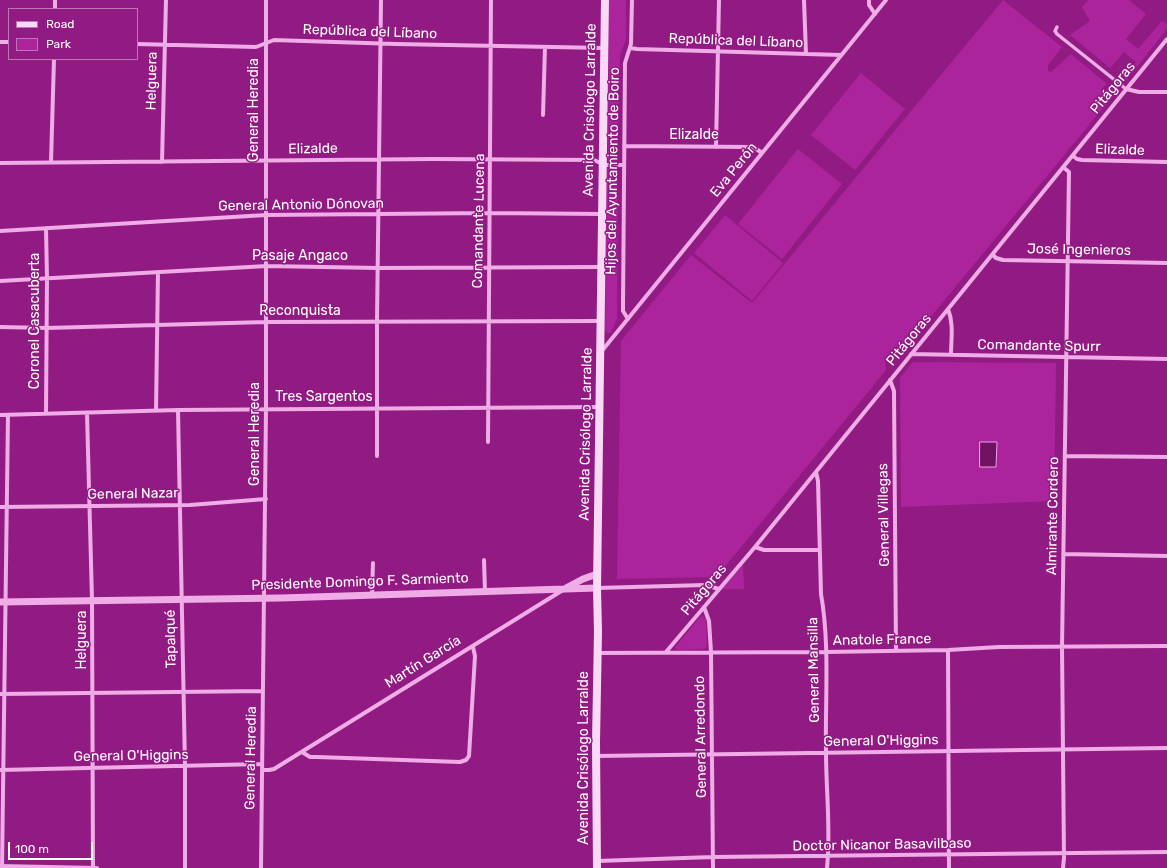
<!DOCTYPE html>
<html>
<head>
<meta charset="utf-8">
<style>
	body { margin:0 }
	#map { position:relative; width:1167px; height:868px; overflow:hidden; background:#921b83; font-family:Rubik,sans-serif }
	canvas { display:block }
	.legend { position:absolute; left:8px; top:8px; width:130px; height:52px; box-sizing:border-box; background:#921b83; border:1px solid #be76b5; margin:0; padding:5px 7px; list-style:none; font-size:12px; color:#fff }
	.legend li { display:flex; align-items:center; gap:8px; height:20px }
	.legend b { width:20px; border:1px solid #be76b5 }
	.scale { position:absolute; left:8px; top:842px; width:85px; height:18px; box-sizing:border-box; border:2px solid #fff; border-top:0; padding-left:5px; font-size:12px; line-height:14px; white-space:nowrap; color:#fff; -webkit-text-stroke:3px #921b83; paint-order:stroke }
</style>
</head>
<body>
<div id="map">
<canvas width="1167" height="868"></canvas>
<ul class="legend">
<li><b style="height:5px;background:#fad9f6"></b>Road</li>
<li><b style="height:11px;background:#ab249c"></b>Park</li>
</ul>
<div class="scale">100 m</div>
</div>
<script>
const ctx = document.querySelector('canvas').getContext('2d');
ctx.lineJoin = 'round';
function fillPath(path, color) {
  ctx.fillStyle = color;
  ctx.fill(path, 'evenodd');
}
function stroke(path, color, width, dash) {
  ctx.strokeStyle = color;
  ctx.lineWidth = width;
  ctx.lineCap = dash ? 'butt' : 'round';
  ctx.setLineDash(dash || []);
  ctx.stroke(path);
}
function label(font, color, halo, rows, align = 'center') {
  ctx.font = font + ' Rubik,sans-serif';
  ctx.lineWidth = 3;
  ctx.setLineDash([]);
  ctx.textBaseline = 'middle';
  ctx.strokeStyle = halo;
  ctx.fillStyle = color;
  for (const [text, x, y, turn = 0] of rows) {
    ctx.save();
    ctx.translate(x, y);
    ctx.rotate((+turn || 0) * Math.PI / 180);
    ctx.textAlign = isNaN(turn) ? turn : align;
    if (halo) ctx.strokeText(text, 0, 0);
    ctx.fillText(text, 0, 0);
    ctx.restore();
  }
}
fillPath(new Path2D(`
	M609,0h17v39l-6,17 -3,108 -8,-1 -1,-2z
	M1003,0l59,47 -14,18v6l3,1 20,-18 36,30 -6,5 16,2 -212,257 -9,-1 -11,13 1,10 -167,204 -5,3 -97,2 4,-238 70,-86 61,48z
	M1088,0h41l17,14 -20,25 12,10 24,-28 5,3v5l-42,53 -3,-2 14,-18 -12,-10 -14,16 -40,-33 20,-14 -8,-14z
	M861,73l44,36 -50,61 -44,-35z
	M798,149l44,35 -60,75 -44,-35z
	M608,168l10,1 -1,150 -6,14h-4l-2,-3 2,-161z
	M725,215l58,48 -31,38 -58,-48z
	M913,362l143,1 -2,138 -153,6 -1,-129z
	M743,565l1,24h-22z
	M702,616l4,4 1,25 -1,3 -3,1 -25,1 -3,-2 1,-2 24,-29z`), '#ab249c');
const water = new Path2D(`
	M980,442h17l-1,25h-16z`);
fillPath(water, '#701264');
stroke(water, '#f19fe9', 1);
stroke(new Path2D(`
	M1057,27l-2,4 2,3 69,55`), '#eface7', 3.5);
stroke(new Path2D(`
	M804,0l2,54
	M869,0v5l6,9
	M55,9v-9
	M0,42h9
	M137,44l119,3 18,-7 122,4 208,4
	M630,48l7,1 204,6
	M1126,89l13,3h28
	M543,115l2,-68
	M624,146l127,1 4,1 7,5
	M716,147l3,-147
	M1073,156l4,3 5,1 85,2
	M51,162l3,-103
	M162,162l4,-162
	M0,163l432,-4 162,1 11,5h19
	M1063,167l6,5 -7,475 2,211 -1,10
	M46,228l1,50 -1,135
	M0,231l266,-16 224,-2 112,1
	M993,255l3,3 7,2 164,3
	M0,281l267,-15 111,2 223,-1
	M948,309c6,15 3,30 3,46
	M628,319l-5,-8v-6l2,-242 6,-19 1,-44
	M0,327l47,1 219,-6 334,-1
	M601,352l285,-352
	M911,354l256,5
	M890,380l4,11 2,259
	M178,410l7,356v102
	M156,411l2,-139
	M87,413l5,187 1,268
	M0,415l178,-5 421,-3
	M488,442l3,-442
	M377,456v-135l4,-321
	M1065,456l102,1
	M816,472l2,9 3,113c9,50 4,107 5,158 0,39 5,78 1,116
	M0,507l190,-2 76,-6
	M755,547l9,3h56
	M1064,554l103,2
	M484,560l1,31
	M597,588l108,-3 14,4
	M372,595l1,-32
	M704,607l5,14 2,31 2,216
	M948,650l1,218
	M666,652l89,-105 412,-508
	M598,653l228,-1 122,-2 51,-3 168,-1
	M0,694l262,-3
	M302,752l8,5h7l143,5 6,-2 3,-4 6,-100 -2,-9
	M596,756l571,-8
	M0,770l262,-6
	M262,770h7l5,-1 289,-179
	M597,861l116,-4 454,-5
	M0,866l97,2
	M2,868l6,-453
	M261,868l5,-459v-409`), '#eface7', 4);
stroke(new Path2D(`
	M566,588l17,-9 14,-5
	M0,602l281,-4 316,-10`), '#eface7', 7);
stroke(new Path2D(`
	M597,868l-1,-126 2,-110 -1,-44 8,-588`), '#fad9f6', 8);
label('14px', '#fff', '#921b83', [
	["República del Líbano",370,32,2],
	["República del Líbano",736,41,2],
	["Helguera",152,81,-89],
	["Pitágoras",1113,88,-51],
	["General Heredia",254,110,-90],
	["Avenida Crisólogo Larralde",590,110,-89],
	["Elizalde",694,135],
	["Elizalde",313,149,-1],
	["Elizalde",1120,150,2],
	["Eva Perón",734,170,-51],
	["Hijos del Ayuntamiento de Boiro",613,171,-89],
	["General Antonio Dónovan",301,205,-1],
	["Comandante Lucena",479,221,-89],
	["José Ingenieros",1079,250,1],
	["Pasaje Angaco",300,256],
	["Reconquista",300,311],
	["Coronel Casacuberta",35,321,-90],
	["Pitágoras",909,340,-51],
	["Comandante Spurr",1039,346,1],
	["Tres Sargentos",324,397],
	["General Heredia",255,434,-90],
	["Avenida Crisólogo Larralde",586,434,-89],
	["General Nazar",133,494,-1],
	["General Villegas",884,515,-91],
	["Almirante Cordero",1053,516,-89],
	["Presidente Domingo F. Sarmiento",360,582,-2],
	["Pitágoras",704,590,-50],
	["Tapalqué",171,639,-91],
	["Helguera",82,640,-90],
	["Anatole France",882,640,-1],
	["Martín García",423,662,-32],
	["General Mansilla",814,670,-91],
	["General Arredondo",701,737,-91],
	["General O'Higgins",881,741,-1],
	["General O'Higgins",131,756,-1],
	["General Heredia",251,758,-89],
	["Avenida Crisólogo Larralde",584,758,-90],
	["Doctor Nicanor Basavilbaso",882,845,-1]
]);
</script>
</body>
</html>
